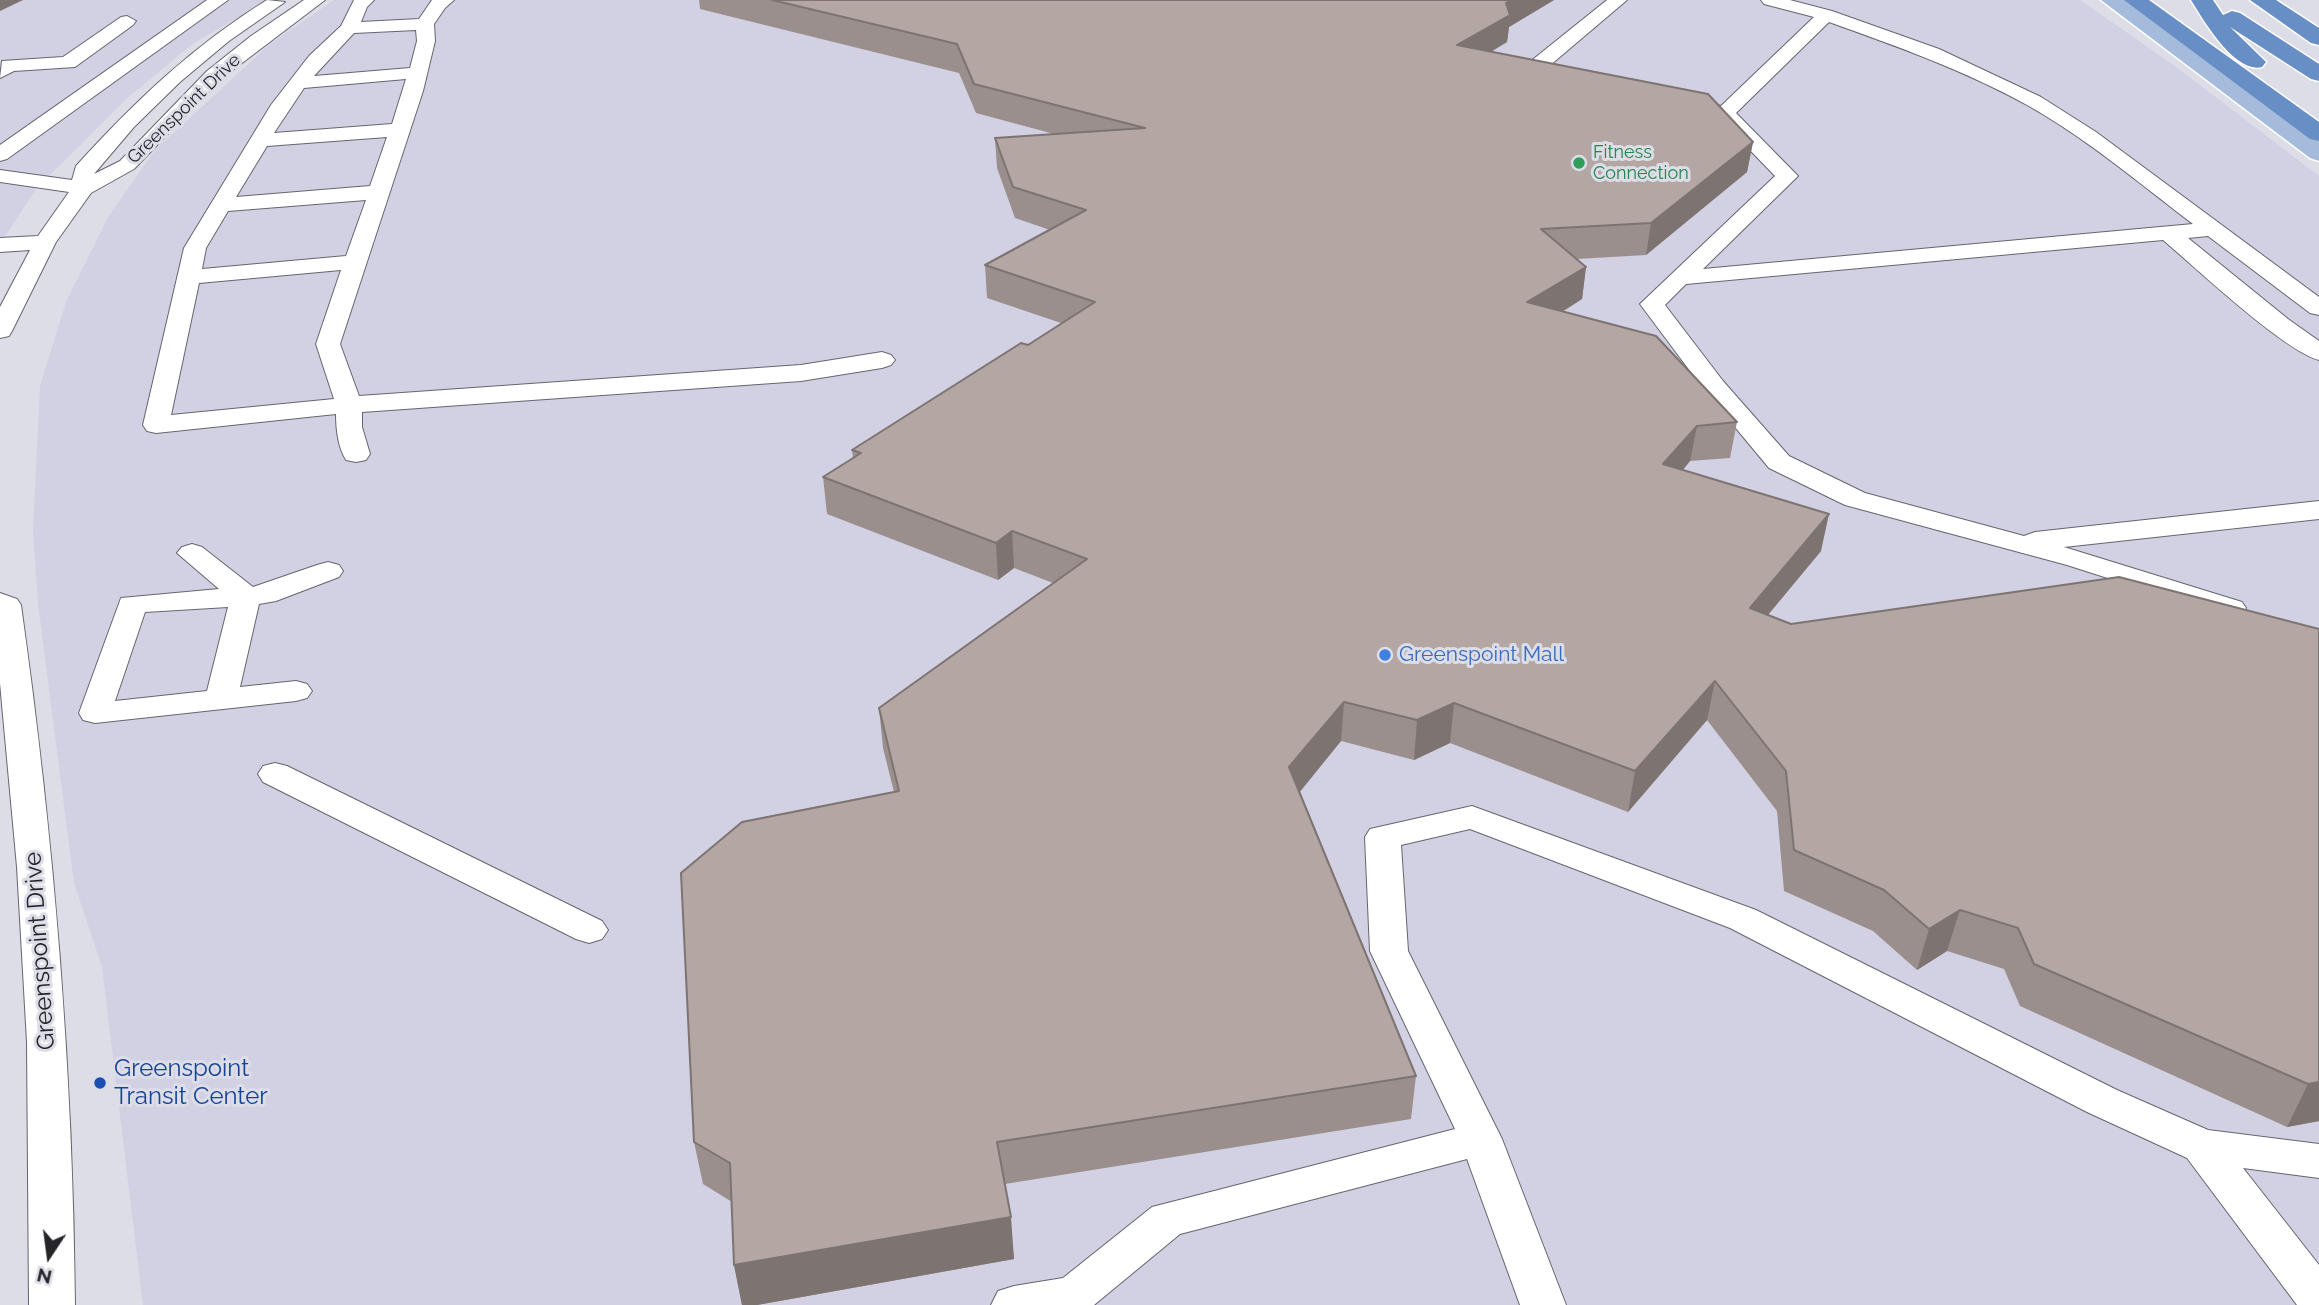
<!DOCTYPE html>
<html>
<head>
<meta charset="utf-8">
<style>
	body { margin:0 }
	#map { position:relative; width:2319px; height:1305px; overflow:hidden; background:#dddde8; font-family:Raleway,sans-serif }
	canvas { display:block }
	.north { position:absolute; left:14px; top:1221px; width:70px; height:70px; -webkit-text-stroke:5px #dddde8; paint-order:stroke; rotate:193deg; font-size:19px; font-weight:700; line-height:28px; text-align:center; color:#252529 }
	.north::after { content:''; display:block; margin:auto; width:24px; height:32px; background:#252529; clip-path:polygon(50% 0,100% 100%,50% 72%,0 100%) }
</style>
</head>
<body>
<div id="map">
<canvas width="2319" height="1305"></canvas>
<div class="north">N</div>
</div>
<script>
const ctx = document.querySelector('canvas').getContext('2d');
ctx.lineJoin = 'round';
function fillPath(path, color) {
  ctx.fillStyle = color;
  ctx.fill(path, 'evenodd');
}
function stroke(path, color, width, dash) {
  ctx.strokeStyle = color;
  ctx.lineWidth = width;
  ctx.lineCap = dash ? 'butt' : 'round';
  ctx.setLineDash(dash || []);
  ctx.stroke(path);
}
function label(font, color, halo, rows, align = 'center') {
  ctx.font = font + ' Raleway,sans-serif';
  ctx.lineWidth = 6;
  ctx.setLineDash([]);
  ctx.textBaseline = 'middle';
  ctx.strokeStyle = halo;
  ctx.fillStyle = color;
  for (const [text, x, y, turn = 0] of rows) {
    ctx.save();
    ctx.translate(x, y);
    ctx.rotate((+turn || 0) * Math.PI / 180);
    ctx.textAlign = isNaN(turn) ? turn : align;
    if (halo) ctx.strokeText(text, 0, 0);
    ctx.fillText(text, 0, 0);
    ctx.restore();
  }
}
fillPath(new Path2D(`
	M0,0h267l-76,45 -66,55 -89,89 -36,55z
	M334,0h1746l95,66 144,110v1129h-2176l-41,-338 -28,-84 -36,-279 -5,-73 7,-145 26,-84 42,-85 47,-67 116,-107z`), '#d2d1e4');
const minor = new Path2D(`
	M207,0h21l-221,159 -7,2v-16z
	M267,0l18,2 -56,39 -49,41 -46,45 -40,47 26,-13 87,-90 44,-35 53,-36h21l-104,79 -87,90 -43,24 -35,49 -44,89 -3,5 -9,2v-31l30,-57 -30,2v-14l38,-2 31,-44 -69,-10v-12l72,10 4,-14c57,-63 118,-121 191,-166z
	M354,0h20l-7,7 -6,15 58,-3 13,-19h22l-9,8 -11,16 1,17 -12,50 -83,253 19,52 442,-31 81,-13 9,3 4,5 -4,5 -9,3 -81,13 -439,31v15l8,27 -4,6 -10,2 -10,-2c-8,-13 -10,-31 -10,-46l-180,19 -9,-2 -4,-6 41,-177 87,-143 38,-49 32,-30zM416,30l1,11 -7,27 -96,8 40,-43zM406,79l-14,45 -118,9 30,-45zM387,137l-17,49 -134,11 31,-51zM366,200l-20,56 -144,13 4,-21 22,-37zM341,270l-25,74 18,55 -163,16 28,-132z
	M1607,0h20l-79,67 22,5 3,4 -3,4 -7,2 -37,-9 -3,-4 3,-4z
	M1761,0h29l42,11 107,38 102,48 55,35 223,165v18l-9,-2 -102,-77 -20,2 100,81 31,22v19c-35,-9 -124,-93 -156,-120l-477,44 -21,21 58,76 66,75 76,37 159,43 11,-4 284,-31v18l-255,28 178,55 4,6 -4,6 -11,3 -11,-3 -153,-49 -222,-60 -76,-37 -64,-77 -65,-87 135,-128 -57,-59 -33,-8 -3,-4 3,-4 7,-2 29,7 93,-89 -50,-13zM1829,22c67,24 135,48 198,83 59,33 112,78 166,119l-490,45 95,-93 -62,-63z
	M127,16l9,5 -3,4 -58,42 -61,4 -14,7 2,-17 61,-4 58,-40z
	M192,544l10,3 51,40 64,-22 11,-3 11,3 4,6 -4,6 -63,24 -17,3 -19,83 56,-6 11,3 5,7 -5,7 -11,3 -201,22 -12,-3 -4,-7 42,-115 98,-9 -42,-36 5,-6zM228,607l-21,84 -92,10 30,-89z
	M0,593l17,6 4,6c33,233 52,465 54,700h-46l-2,-263 -10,-175 -17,-184z
	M275,763l12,3 315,155 6,9 -6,9 -13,4 -13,-4 -313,-157 -5,-8 5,-8z
	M1472,806l284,104 361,180 91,40 111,14v34l-76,-10 76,97v40h-22l-110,-147 -100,-46 -357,-184 -260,-99 -69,16 7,106 94,188 64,166h-46l-53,-146 -287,75 -86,71h-103l7,-14 16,-5 49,-8 89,-71 303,-78 -85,-178 -5,-114 5,-8z`);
const major = new Path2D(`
	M2101,0h25l193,141v20l-9,-3z`);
const highway = new Path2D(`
	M2124,0h25l170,122v19l-9,-2z
	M2191,0h22l10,15 9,-4 8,2 79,51v17l-8,-2 -81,-52 36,35 -4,5c-27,7 -58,-46 -71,-67z
	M2250,0h26l43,28v17l-8,-2z`);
stroke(minor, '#65656f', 2);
stroke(major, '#fff', 3);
stroke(highway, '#fff', 3);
fillPath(minor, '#fff');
fillPath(major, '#a4bbdc');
fillPath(highway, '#678ec5');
fillPath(new Path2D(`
	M699,0h855l-45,27 -2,15 -16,10 262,90 -6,30 -101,83 -69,4 9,8 -4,32 -20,13 175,110 -7,36 -40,3 -7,9 138,81 -53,64 23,9 528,5v492l-32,6 -267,-121 -16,-37 -57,-18 -30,19 -44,-39 -89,-40 -7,-80 -70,-91 -79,92 -178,-69 -36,17 -73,-19 -41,51 116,284 -5,43 -406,65 9,75 -257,46h-15l-8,-40 -2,-63 -29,-18 -9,-42 200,-350 -11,-44 -4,-40 174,-125 -39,-15 -16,12 -171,-66 -4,-37 30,-19 -1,-8 176,-105 33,-22 -74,-25 -2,-33 65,-35 -35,-12 -18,-50 -2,-30 59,-4 -78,-21 -17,-40 -259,-64z`), '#9a8f8c');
fillPath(new Path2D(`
	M0,0h23l-23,11z
	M1511,0h43l-45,27 -2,15 -53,31 3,-28 49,-42z
	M1753,142l-6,30 -101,83 5,-32z
	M1586,267l-4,32 -58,37 3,-34z
	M1697,426l-7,35 -33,39 6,-36z
	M1829,514l-8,37 -79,95 8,-38z
	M1012,531l2,37 -16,12 -2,-37z
	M1715,681l-8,39 -79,92 7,-41z
	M1344,702l-3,39 -54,66 2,-40z
	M1454,703l-4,40 -36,17 3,-40z
	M1960,910l-13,41 -30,19 12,-41z
	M2319,1082v39l-32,6 21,-43z
	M1011,1217l3,42 -257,46h-15l-8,-40z`), '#7d7472');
const building = new Path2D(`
	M772,0h739l-5,3 4,12 -53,30 251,49 45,48 -102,81 -110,6 45,38 -59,35 129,34 81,86 -40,4 -34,38 166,50 -79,94 41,16 328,-47 200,52v453l-11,2 -274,-120 -16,-36 -58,-18 -31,19 -45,-39 -90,-40 -8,-79 -71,-90 -80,90 -181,-68 -37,17 -73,-18 -55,65 127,309 -419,66 14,75 -277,48 -4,-102 -36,-21 -13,-269 61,-51 157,-31 -20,-83 208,-149 -75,-28 -16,12 -173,-66 38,-24 -9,-3 169,-107 7,2 67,-43 -110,-37 101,-55 -73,-23 -18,-49 150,-10 -171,-44 -17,-40z`);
fillPath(building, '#b3a6a3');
stroke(building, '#7d7472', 2);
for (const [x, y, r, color] of [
	[1579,163,7,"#2e9e5b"],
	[1385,655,7,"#3f7fe0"],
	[100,1083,7,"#1a4fb4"]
]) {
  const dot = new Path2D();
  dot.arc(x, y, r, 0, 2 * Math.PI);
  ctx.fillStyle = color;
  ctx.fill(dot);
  stroke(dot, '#dddde8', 2.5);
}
label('18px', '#252529', '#dddde8', [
	["Greenspoint Drive",184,109,-44]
]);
label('18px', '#27864d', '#dddde8', [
	["Fitness",1593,153],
	["Connection",1593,174]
], 'left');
label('21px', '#366cbe', '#dddde8', [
	["Greenspoint Mall",1399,655]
], 'left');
label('24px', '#252529', '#dddde8', [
	["Greenspoint Drive",40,951,-94]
]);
label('24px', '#164399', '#dddde8', [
	["Greenspoint",114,1069],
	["Transit Center",114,1097]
], 'left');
</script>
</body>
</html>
